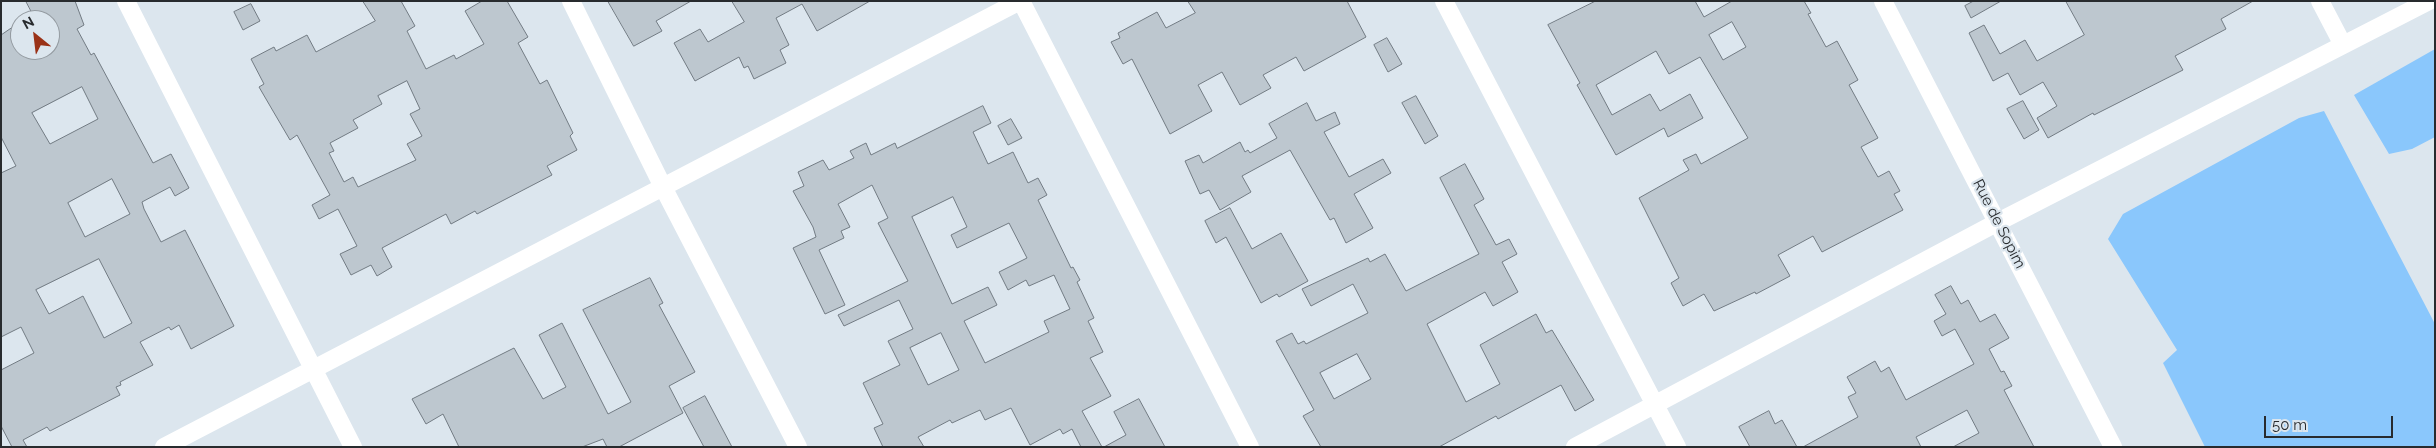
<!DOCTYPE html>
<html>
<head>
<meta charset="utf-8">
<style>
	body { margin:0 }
	#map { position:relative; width:2436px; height:448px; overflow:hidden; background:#dce6ee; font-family:Raleway,sans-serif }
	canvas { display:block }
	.frame { position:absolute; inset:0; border:2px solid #282b2e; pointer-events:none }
	.north { position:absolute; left:10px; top:10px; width:50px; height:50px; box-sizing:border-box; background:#dce6ee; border:1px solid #949ba1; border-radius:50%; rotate:331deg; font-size:14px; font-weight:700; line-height:20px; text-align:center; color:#282b2e }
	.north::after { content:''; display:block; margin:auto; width:18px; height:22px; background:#9a3217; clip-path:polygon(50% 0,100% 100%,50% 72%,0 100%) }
	.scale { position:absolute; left:2264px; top:416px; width:129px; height:22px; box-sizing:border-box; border:2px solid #282b2e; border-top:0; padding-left:6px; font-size:15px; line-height:18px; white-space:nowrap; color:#282b2e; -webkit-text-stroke:4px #dce6ee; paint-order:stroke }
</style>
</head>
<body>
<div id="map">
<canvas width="2436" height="448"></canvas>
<div class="frame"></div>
<div class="north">N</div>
<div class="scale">50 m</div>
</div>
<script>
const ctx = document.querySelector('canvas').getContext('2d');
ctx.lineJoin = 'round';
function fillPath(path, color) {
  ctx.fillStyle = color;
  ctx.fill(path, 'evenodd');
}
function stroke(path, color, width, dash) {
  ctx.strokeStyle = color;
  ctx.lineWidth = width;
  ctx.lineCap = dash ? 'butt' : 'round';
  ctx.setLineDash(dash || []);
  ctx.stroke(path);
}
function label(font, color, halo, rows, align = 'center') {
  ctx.font = font + ' Raleway,sans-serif';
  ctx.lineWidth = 4.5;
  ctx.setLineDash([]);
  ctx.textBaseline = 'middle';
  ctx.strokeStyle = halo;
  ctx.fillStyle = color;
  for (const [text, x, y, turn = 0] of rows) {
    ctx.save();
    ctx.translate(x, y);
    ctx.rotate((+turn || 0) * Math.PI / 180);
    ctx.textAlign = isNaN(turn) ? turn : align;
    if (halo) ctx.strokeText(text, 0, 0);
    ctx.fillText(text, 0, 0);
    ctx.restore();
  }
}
fillPath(new Path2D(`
	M2435,49v88l-23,12 -23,5 -35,-59z
	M2324,111l111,213v123h-230l-42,-84 14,-13 -69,-111 15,-25 176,-96z`), '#8ac7fc');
const building = new Path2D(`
	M26,1h49l9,24 -7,4 14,26 3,-2 59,110 18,-9 18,34 -14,8 -5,-9 -28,15 2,7 17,33 24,-12 49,96 -43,23 -12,-24 -8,5 -2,-3 -29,15 13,23 -33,17 1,3 -5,2 4,8 -70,36 -3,-4 -24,13 4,7h-15l-11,-21v-56l33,-17 -13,-26 -20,10v-164l15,-7 -15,-29v-102l19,-13v28h30v-30h-14zM82,87l16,32 -48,25 -18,-31zM112,179l18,35 -45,23 -17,-34zM99,259l33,64 -28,15 -21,-42 -34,18 -13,-24z
	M363,1h38l14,25 -8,5 19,38 28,-14 2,4 28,-15 -19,-33 17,-10h25l21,36 -10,6 22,41 7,-4 26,53 -3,3 7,14 -30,16 5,9 -75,39 -2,-3 -24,13 -5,-10 -64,34 10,19 -15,9 -6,-11 -20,10 -11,-21 17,-8 -19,-37 -19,10 -7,-14 18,-10 -33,-60 -7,5 -17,-29 -14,-24 5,-3 -13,-25 23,-12 2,4 31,-16 9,17 59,-31zM407,81l13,28 -10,5 12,22 -15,8 9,16 -58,27 -5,-10 -9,5 -15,-29 5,-2 -4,-8 28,-15 -5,-8 29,-16 -4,-8z
	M608,1h83l-35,20 6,10 -28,15z
	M732,1h138l-53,30 -15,-27 -26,14 13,27 -9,5 6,13 -32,16 -6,-13 -4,2 -5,-11 -44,24 -21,-38 26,-14 8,13 36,-20z
	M1188,1h159l19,36 -62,34 -8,-14 -33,18 8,13 -31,17 -18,-33 -24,13 14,26 -42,23 -38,-75 -9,5 -12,-22 9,-4 -2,-5 39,-21 9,16 29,-15z
	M1596,1h99l9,16 28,-16h72l7,12 -3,1 18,33 11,-6 21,39 -9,5 29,53 -17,9 17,30 11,-6 11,20 -6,3 9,16 -81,42 -9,-16 -35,19 12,21 -34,18 -1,-2 -41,19 -10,-17 -21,12 -12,-23 8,-5 -40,-80 50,-28 -6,-10 13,-6 5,10 47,-26 -48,-81 -31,17 -13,-23 -60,34 16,30 38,-21 10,17 30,-17 13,24 -35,19 -4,-9 -48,27 -39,-70 3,-2 -32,-58zM1732,22l14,25 -23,13 -14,-25z
	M1974,1h27l-30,17 -6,-12z
	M2066,1h187l-32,18 5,10 -51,27 8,14 -89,45 -1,-2 -45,25 -11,-20 20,-12 -14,-24 -23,13 -12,-22 -15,8 -24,-48 15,-8 16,29 25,-14 12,21 47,-26z
	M251,4l9,17 -17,9 -9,-18z
	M1387,38l15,26 -14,8 -14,-27z
	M1416,96l22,40 -13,8 -23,-41z
	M2023,101l16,29 -15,9 -17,-30z
	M1307,103l9,18 19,-9 5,12 -16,8 25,45 34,-18 8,14 -37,21 19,34 -27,15 -12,-25 -4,2 -40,-70 -48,26 9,16 -31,18 -11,-20 -9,4 -15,-33 14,-6 4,8 37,-21 5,10 3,-2 2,3 27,-15 -8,-14z
	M983,106l8,17 -18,9 15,32 25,-12 15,31 10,-5 9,17 -9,5 33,68 2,-1 7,13 -3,2 17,36 -6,3 15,31 -13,6 21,38 -29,15 20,36h-21l-9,-18 -9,5 -3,-5 -30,16 -19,-37 -26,12 -5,-10 -28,13 -2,-3 -32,17 6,10h-41l-9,-19 9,-4 -20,-41 37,-18 -12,-24 25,-12 -14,-29 -55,26 -6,-11 70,-34 -30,-58 10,-5 -16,-33 -34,19 12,23 -9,4 3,7 -25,12 26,55 -20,9 -32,-66 23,-11 -3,-10 -20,-36 11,-5 -6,-14 25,-12 6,10 25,-12 -4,-7 16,-8 5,12 24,-12 2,5zM953,197l14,30 -16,8 6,13 52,-25 18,35 -28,14 9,18 18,-10 3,6 25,-11 16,34 -26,12 5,11 -64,31 -21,-42 33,-16 -9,-18 -36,17 -40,-87zM941,333l18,37 -31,15 -18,-37z
	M1011,119l11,19 -14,7 -10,-19z
	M1465,164l19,35 -10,6 22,40 13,-6 8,15 -15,8 16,30 -25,14 -8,-14 -58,32 39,78 34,-18 -20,-39 56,-31 10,19 6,-3 42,70 -19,11 -14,-26 -63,34 -2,-3 -57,31h-118l-18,-31 11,-6 -38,-69 16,-8 6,11 6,-3 2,3 62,-31 -15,-29 -42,22 -9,-17 66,-31 2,4 15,-8 21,37 73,-37 -39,-76zM1357,354l14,25 -37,20 -14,-26z
	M1230,208l22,41 29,-16 27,48 -29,16 -2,-3 -16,9 -35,-66 -10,6 -11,-22z
	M650,278l13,25 -4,2 36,67 -26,14 14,27 -64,34h-12l-4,-8 -21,8h-123l-16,-33 -17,10 -14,-25 102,-51 29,51 23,-12 -27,-52 23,-12 46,91 23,-12 -48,-92z
	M1951,286l10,18 7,-4 12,22 15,-8 14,24 -20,11 12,23 3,-1 8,15 -8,4 30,57h-81l26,-14 -12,-23 -51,27 5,10h-118l55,-30 -10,-20 8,-4 -9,-16 28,-16 6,11 8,-5 17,33 68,-36 -19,-35 -13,7 -8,-15 12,-7 -11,-19z
	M705,396l27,51h-28l-21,-39z
	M1139,399l26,48h-61l22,-12 -12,-23z
	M1769,411l6,13 7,-4 15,27h-47l-11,-20z`);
fillPath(building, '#bdc7cf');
stroke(building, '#727b83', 1);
stroke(new Path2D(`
	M126,1l227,446
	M571,1l92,186 135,260
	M1021,1l229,446
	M1444,1l233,446
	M1883,1l230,446
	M2320,1l23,44
	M164,447l856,-446
	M1575,447l423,-225 431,-221`), '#fff', 18);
label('15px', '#282b2e', '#dce6ee', [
	["Rue de Sopim",1999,224,63]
]);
</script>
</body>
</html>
